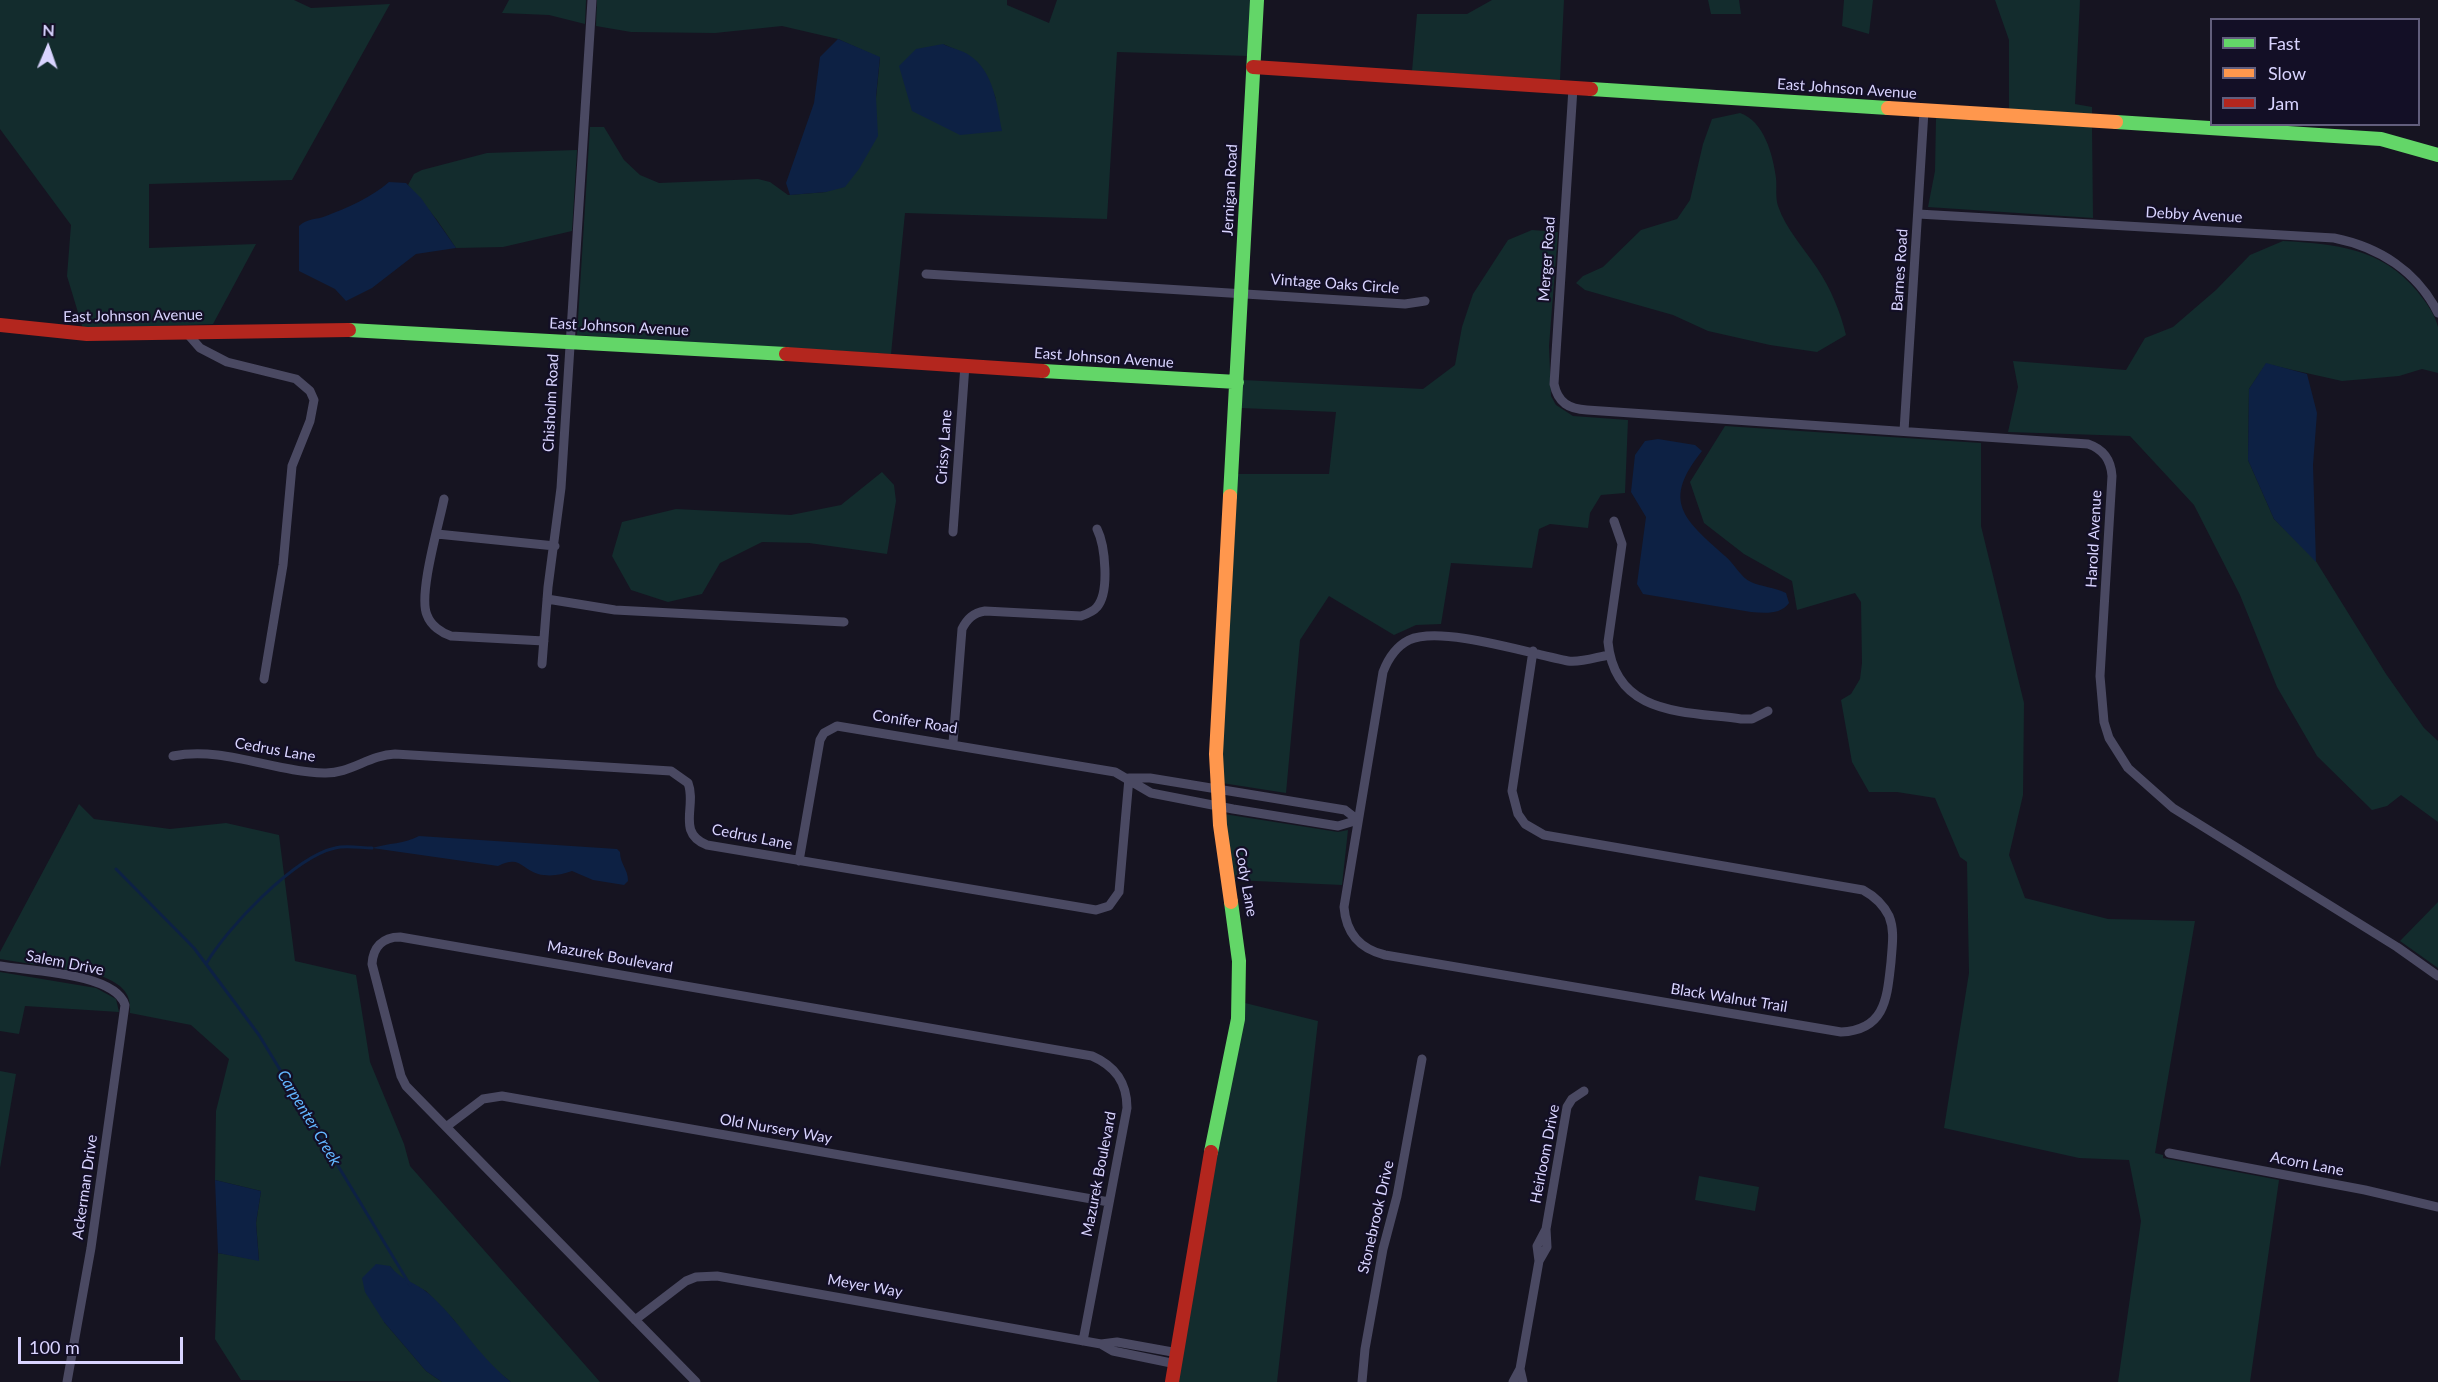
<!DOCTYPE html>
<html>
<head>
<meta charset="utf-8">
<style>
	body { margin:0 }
	#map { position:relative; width:2438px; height:1382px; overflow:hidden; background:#161421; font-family:Lato,sans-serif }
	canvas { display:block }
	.legend { position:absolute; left:2210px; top:18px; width:210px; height:108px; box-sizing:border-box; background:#130f26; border:2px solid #625e7d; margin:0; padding:8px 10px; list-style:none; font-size:18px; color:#d9d4ff }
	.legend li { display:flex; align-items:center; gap:12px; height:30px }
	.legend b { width:30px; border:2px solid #625e7d }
	.north { position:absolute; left:18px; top:18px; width:60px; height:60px; -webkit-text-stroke:4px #130f26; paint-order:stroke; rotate:2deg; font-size:16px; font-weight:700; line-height:24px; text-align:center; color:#d9d4ff }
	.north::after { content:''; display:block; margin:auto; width:21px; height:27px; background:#d9d4ff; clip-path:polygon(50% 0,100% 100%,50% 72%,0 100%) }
	.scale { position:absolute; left:18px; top:1337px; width:165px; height:27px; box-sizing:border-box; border:3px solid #d9d4ff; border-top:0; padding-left:8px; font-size:18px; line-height:21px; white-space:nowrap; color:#d9d4ff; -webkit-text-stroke:4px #130f26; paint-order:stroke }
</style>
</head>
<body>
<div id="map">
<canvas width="2438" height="1382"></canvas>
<ul class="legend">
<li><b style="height:8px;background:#63d668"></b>Fast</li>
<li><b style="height:8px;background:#ff974d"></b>Slow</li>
<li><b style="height:8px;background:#b3261e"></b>Jam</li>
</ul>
<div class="north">N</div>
<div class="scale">100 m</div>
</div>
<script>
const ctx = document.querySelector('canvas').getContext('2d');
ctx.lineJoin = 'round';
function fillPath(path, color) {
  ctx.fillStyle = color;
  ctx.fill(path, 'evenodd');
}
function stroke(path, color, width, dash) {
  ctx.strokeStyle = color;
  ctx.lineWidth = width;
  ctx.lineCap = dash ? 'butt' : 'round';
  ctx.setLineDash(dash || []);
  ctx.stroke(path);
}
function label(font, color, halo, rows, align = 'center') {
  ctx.font = font + ' Lato,sans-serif';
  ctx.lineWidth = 4.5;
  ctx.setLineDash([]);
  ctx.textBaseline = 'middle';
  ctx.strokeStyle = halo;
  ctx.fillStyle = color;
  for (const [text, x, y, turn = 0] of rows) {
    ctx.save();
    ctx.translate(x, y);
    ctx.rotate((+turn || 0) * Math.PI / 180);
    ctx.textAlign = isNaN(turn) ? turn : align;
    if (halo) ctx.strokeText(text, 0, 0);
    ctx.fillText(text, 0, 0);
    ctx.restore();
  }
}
fillPath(new Path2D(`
	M0,0h294l17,8 79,-4 -98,176 -143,4v64l107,-4 -43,80 -130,5 -16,-53 4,-51 -71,-96z
	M509,0h77l-1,24 -36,-9 -47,-2z
	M597,0h410v5l42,18 8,-23h195l-4,56 -131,-4 -10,167 -202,-6 -14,141 -314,-19 13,-208h14l20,33 16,15 19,8 99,-4 12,3 18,13 38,-3 50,-94 4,-40 -42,-19 -56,-13 -67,7 -84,-1 -35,-6zM943,44c35,15 40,18 53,55z
	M1492,0h72l-4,80 -148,-9 5,-57h50z
	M1708,0h31l2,14h-30z
	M1844,0h29l-4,34 -27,-8z
	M1995,0h85l-5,104 17,3v7l-83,-5v-69z
	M1740,113c24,8 33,42 36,65 1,9 -1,19 2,28 8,23 25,41 39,62 14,21 23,43 29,67l-29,17 -47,-7 -62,-14 -35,-16 -88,-25 -9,-7 7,-7 20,-9 38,-37 36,-11 13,-19 13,-56 9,-25z
	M1936,118l156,9 1,91 -165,-11 7,-36z
	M577,150l-5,81 -69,16 -47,1 -19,-28 -29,-35 6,-11 8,-4 65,-17z
	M1532,230l26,2 -9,114 2,50 5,9 17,11 55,4 -3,73 -24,2 -11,18 -2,15 -38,-4 -11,5 -7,39 -81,-5 -10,61 -25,1 -22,10 -65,-39 -29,44 -14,153 -64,-10 -1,-29 16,-280h92l7,-62 -95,-4 2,-28 180,9 32,-24 7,-38 11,-33 35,-54z
	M2283,241c52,3 99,7 134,50 8,10 18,23 21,36 0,14 0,32 0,46l-16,-4 -23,7 -57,5 -76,-17 -17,25 -1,71 26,59 40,39 72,116 38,54 14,13v81l-37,-27 -14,11 -15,4 -55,-54 -40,-69 -37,-92 -46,-90 -64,-69 -122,-4 10,-45 -5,-26 113,9 19,-32 28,-11 43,-37 34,-35z
	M1725,426l256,17v83l43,177 -1,92 -14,60 16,43 83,21 87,2 -40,232 8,2v3l116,22 -29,202h-132l23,-161 -12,-61 -50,-2 -135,-30 25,-155 -2,-111 -7,-5 -25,-59 -38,-6h-28l-17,-30 -11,-62 10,-6 9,-15 2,-16 -1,-61 -6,-9 -58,17 -5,-29 -48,-27 -40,-31 -14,-41z
	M882,472l12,13 2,16 -9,53 -78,-11 -47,-1 -42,21 -18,31 -34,8 -37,-12 -19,-34 10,-34 54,-13 115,6 50,-10z
	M79,804l15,15 76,10 56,-6 53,12 16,126 61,14 14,87 34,82 6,22 190,216h-89l-19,-15 -26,-29 -12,-18 -28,-29 -27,-13 -9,-12 -6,56 42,49 16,11 -201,-2 -26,-41 3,-86 41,7 -3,-37 5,-32 -46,-11 1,-69 13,-52 -38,-34 -61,-12c2,-23 -12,-30 -31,-38l-99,-16v-7z
	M1224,814l114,18 10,-2 -6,55 -108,-5z
	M2438,902v66l-38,-27z
	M0,972l96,16 20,11 3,13 -94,-6 -6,28 -19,-3z
	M1245,1003l73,18 -41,361h-99l30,-186z
	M0,1071l16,3 -16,94z
	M1699,1176l60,11 -4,24 -60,-11z`), '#132c2d');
fillPath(new Path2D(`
	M838,39l42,18 -4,40 2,39 -19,33 -14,18 -19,5 -36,3 -4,-12 28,-80 6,-46z
	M943,44c8,4 19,6 26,11 25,16 28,50 33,76l-42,4 -48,-24 -13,-45 17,-17z
	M389,182l17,1 15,15 35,50 -40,6 -44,34 -26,13 -11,-12 -36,-18v-45c8,-8 17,-6 27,-10 21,-8 46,-19 63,-34z
	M2266,363l41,11 10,39 -4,52 3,97 -42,-43 -26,-59 1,-71z
	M1658,439l37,6 7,6c-41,51 -18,68 23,105 9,7 16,22 26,26 11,5 23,5 35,11l3,10c-9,12 -24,10 -38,9l-108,-18 -6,-10 9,-67 -15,-25 4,-37 10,-14z
	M419,836l198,13 3,3c0,12 8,17 8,29l-4,4 -31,-5 -21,-9c-11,4 -22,6 -34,3 -18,-6 -18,-19 -40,-8l-126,-18c16,-5 33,-4 47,-12z
	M215,1180l46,11 -5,32 3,38 -41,-8z
	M376,1264l14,2c12,15 25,16 38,27 32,28 48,61 83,89h-69l-16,-11 -42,-49 -19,-30 -3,-14z`), '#0d2144');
stroke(new Path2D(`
	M116,869l78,79 65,87 151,250
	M206,964c20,-35 88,-107 129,-116 11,-3 26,0 37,0`), '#0d2144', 3);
stroke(new Path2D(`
	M1573,88l-19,296c4,19 15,25 33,26l501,34c15,5 23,16 24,32l-12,200 4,46 5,16 19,30 45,40 224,139 41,29
	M1918,214l416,24c45,9 83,33 104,75
	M926,274l479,30 20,-3
	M186,332l14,16 27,14 69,17 14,12 4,9 -4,21 -18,45 -9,99 -19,114
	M1904,431l20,-320
	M444,499c-5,25 -26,96 -17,116 4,11 15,18 24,21l93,5
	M1614,521l8,23 -14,98c7,74 76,69 133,77h11l16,-8
	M953,532l12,-167
	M437,534l118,12
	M547,599l68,11 229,12
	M1533,651l-21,140 6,23 7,10 19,11 319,55c11,6 20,14 26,26 6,15 3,30 2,46 -4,35 -5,68 -50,70l-456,-77c-25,-6 -39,-22 -41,-48l39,-235c5,-13 12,-25 26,-32 32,-15 122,14 159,21 12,2 29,-4 41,-6
	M542,664l6,-77 13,-99 31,-488
	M953,743l9,-114c5,-10 11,-16 23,-18l96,5c6,-2 12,-4 16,-9 13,-15 8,-62 0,-78
	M173,756c50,-10 101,16 151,17 26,1 45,-18 71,-19l276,17 17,12c9,23 -12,50 19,62l389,65 13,-4 10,-14 10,-114
	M1129,778h21l195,32 13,10
	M799,861l21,-121 4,-7 13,-7 278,46 36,21 82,16 105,17 20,-6
	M0,966c30,5 115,7 125,39l-34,243 -24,134
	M446,1127l37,-28 19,-3 607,106
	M2169,1153l196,37 73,17
	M1539,1261l8,-14 -1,-18 21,-122 5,-8 12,-8
	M635,1320l51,-39 10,-4 21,-1 384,68 16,-2 61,11
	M1101,1344l12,7 63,13
	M696,1382l-290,-296 -5,-10 -29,-112c1,-16 10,-27 28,-27l692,119c23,10 35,26 35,52l-44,233
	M1362,1382l3,-33 18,-100 14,-53 25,-137
	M1513,1382l7,-13
	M1523,1382l-3,-13 19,-108 -2,-15 9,-17`), '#4a4962', 9);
stroke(new Path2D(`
	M1591,89l297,19
	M2116,122l265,17 57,16
	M349,330l437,24
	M1043,371l194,11
	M1230,496l27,-496
	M1211,1152l27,-133 1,-58 -8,-59`), '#63d668', 14);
stroke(new Path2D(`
	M1888,108l228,14
	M1230,496l-14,258 4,71 11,77`), '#ff974d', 14);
stroke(new Path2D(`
	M1253,67l338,22
	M0,325l87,9 262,-4
	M786,354l257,17
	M1172,1382l39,-230`), '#b3261e', 14);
label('15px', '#d9d4ff', '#130f26', [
	["East Johnson Avenue",1847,89,4],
	["Jernigan Road",1230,190,-87],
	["Debby Avenue",2194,215,3],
	["Merger Road",1547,259,-86],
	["Barnes Road",1900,270,-86],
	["Vintage Oaks Circle",1335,284,4],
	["East Johnson Avenue",133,316,-1],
	["East Johnson Avenue",619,327,3],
	["East Johnson Avenue",1104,358,4],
	["Chisholm Road",551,403,-87],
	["Crissy Lane",944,447,-86],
	["Harold Avenue",2094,539,-87],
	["Conifer Road",915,722,9],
	["Cedrus Lane",275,750,10],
	["Cedrus Lane",752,837,11],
	["Cody Lane",1246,882,80],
	["Mazurek Boulevard",610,957,10],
	["Salem Drive",65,963,11],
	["Black Walnut Trail",1729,998,9],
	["Old Nursery Way",776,1129,10],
	["Heirloom Drive",1545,1154,-79],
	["Acorn Lane",2307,1164,11],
	["Mazurek Boulevard",1099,1174,-79],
	["Ackerman Drive",85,1187,-82],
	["Stonebrook Drive",1376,1217,-77],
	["Meyer Way",865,1286,10]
]);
label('italic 16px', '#62b6ff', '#130f26', [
	["Carpenter Creek",309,1118,59]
]);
</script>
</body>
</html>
